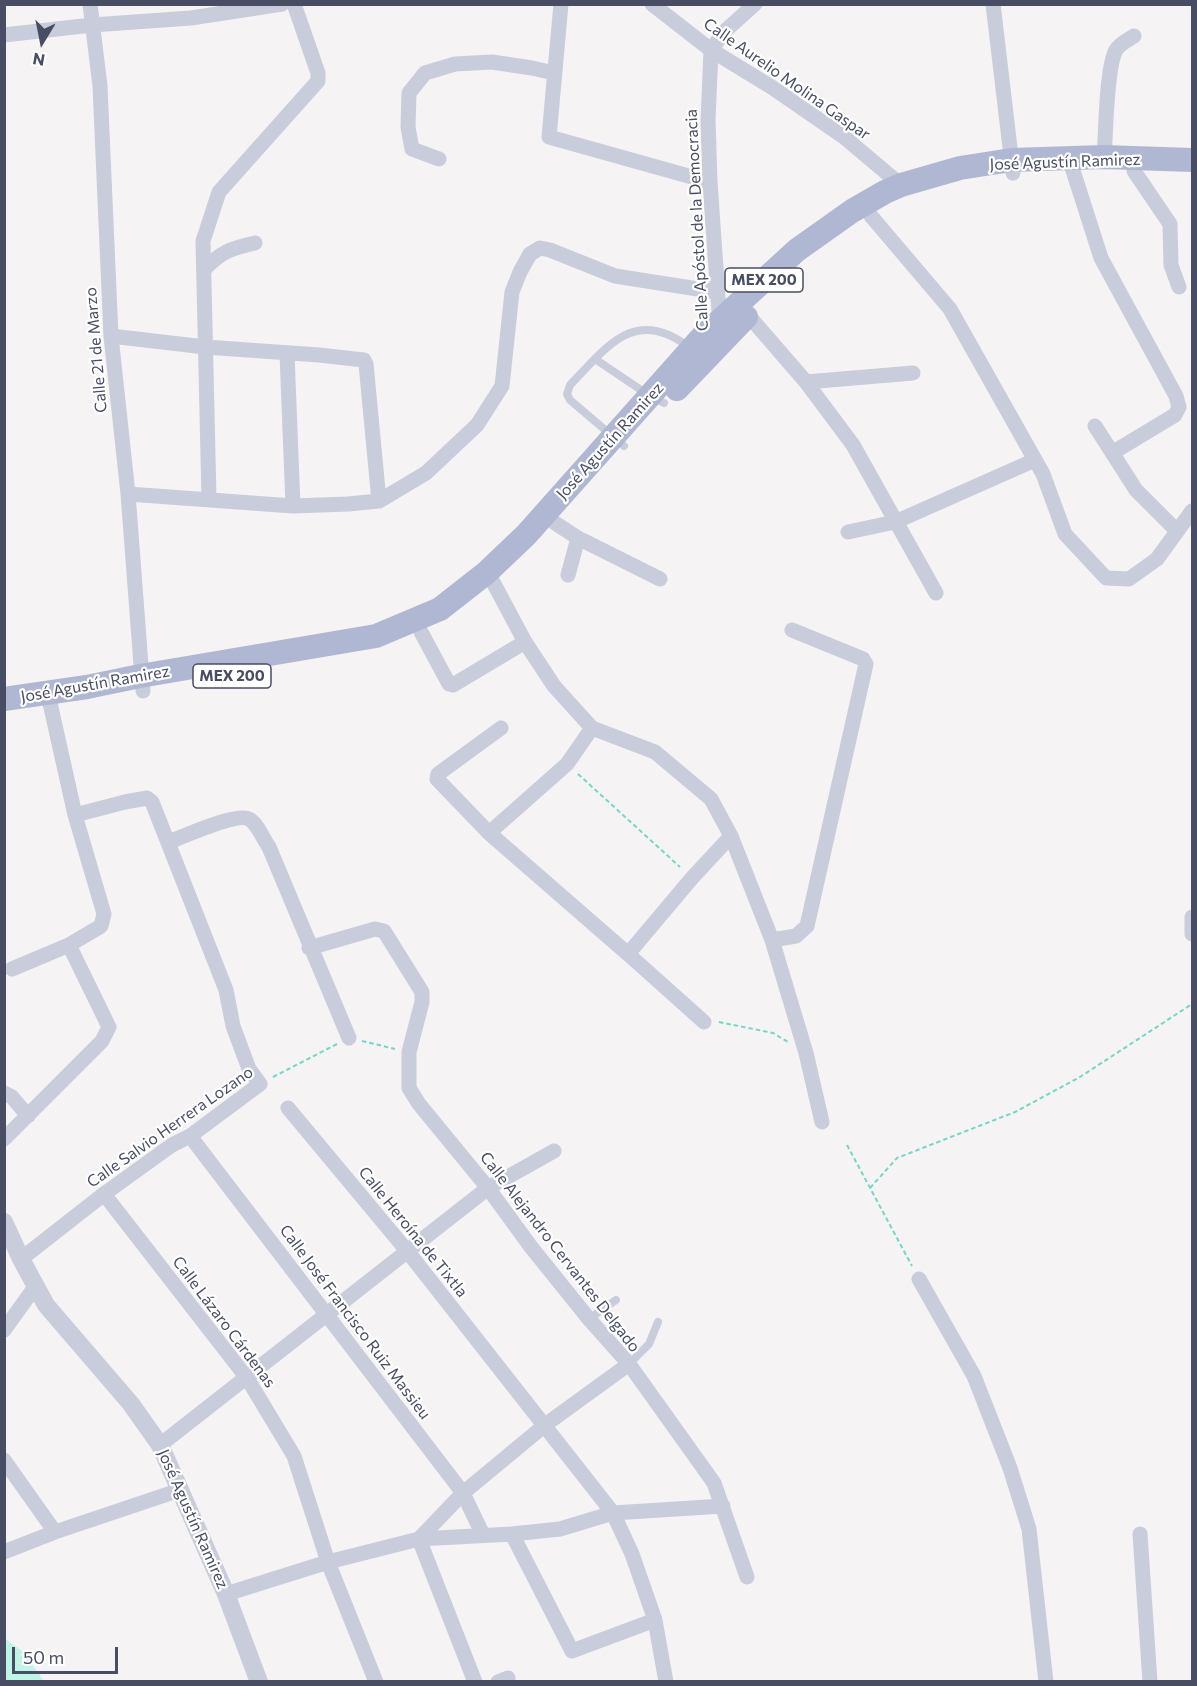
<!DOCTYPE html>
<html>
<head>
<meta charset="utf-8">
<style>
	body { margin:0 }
	#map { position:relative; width:1197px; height:1686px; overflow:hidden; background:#f5f3f3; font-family:Commissioner,sans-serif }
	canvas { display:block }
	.frame { position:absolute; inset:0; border:6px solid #484d63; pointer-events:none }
	.north { position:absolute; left:12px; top:12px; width:60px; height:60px; -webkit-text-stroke:4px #fff; paint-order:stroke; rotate:190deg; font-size:16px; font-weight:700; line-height:24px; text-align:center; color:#484d63 }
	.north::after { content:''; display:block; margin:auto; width:21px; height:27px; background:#484d63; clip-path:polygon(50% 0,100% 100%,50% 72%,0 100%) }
	.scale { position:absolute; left:12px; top:1647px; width:106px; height:27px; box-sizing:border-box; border:3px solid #484d63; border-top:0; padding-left:8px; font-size:18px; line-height:21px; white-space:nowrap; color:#484d63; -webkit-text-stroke:4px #fff; paint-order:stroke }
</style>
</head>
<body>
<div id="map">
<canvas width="1197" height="1686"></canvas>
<div class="frame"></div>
<div class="north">N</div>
<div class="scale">50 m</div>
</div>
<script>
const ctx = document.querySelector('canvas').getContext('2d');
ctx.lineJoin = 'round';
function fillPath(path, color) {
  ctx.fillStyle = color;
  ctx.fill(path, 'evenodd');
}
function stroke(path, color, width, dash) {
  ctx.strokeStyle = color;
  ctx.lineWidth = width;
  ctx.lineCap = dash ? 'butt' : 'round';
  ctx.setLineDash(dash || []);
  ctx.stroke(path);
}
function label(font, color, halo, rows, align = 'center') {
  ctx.font = font + ' Commissioner,sans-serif';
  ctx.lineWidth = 4.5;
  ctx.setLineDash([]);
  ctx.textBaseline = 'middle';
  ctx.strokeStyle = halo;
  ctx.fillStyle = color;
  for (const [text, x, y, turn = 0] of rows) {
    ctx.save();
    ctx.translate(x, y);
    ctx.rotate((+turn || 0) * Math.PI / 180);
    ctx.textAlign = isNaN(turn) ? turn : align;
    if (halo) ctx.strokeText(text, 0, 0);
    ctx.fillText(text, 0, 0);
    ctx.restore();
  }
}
fillPath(new Path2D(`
	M4,1638l18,13 22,30h-39z`), '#bef5e5');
stroke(new Path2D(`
	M578,774l102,93
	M719,1022l54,11 15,9
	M362,1041l33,8
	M273,1077l64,-33
	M847,1145l65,121
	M870,1188l27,-30 118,-46 65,-35 112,-73`), '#72d7c5', 2, [4.5, 3]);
stroke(new Path2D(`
	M595,359l55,37 14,7
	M624,446l-54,-46 -3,-6 3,-9c37,-38 65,-80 120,-37
	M589,1319l27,-19
	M629,1364l20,-20 9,-22`), '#c8ccdb', 8);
stroke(new Path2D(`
	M90,4l10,82 11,250 17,158 15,197
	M561,4l-12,133 161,45
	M652,4l59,46 62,38 71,49 57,48
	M993,4l20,169
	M4,35l88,-10 99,-7 91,-14
	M1104,157c2,-22 2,-90 12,-107 3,-6 12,-10 18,-14
	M1069,158l32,100 75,138 3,11 -4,8 -63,38
	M439,159l-27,-10 -4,-22 1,-34 16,-20 30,-9 37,-2 40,6 22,5
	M1134,171l36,53 1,41 8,22
	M871,216l79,93 93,165 22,60 41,44 23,1 28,-20 35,-48
	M204,270c16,-18 28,-22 51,-27
	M748,315l58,67 47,63 83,148
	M720,326l-10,-144 -2,-62 3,-70 14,-19 30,-27
	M111,336l94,11 114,8 45,5 2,4 13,137
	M287,354l6,152
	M806,382l107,-9
	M1095,426l41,64 41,41
	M128,494l165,12 55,-2 31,-3 47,-28 51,-48 25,-39 10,-94 8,-20 10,-18 10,-6 10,2 65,26 102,16
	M209,498l-6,-257 16,-49 99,-111v-8l-24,-69
	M555,523l23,15 82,41
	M848,532l47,-10 140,-62
	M486,573l7,9 32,60 29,44 38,42 63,24 56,47 20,37 41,104 34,113 16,69
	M568,575l10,-37
	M421,632l28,52 4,1 72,-43
	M501,728l-63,46 -1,5 52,54 139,121 64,-76 39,-42
	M489,833l78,-69 25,-36
	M168,842c15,-5 69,-30 81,-23 9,5 14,20 20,28l80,191
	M1192,917v17
	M772,940l24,-4 11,-10 59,-262 -3,-5 -71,-29
	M309,948l66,-19 9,2 38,61v10l-13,50v36l10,16 69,84 43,59 58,72 40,45 85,119 33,94
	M628,954l76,68
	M12,969l57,-24 32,-19 3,-12 -29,-99 -25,-112
	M4,1093l8,4 16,19
	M288,1108l120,144 205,261 19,41 23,66 11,62
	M190,1136l273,357 20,42
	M4,1139l98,-98 7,-14 -40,-82
	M104,1194l143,184 47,78 34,106 48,120
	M21,1259l83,-65 68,-49 18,-9 70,-52 -11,-15 -16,-43 -7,-36 -74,-188 -5,-4 -22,4 -50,13
	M919,1279l55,97 36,92 19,61 17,153
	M4,1330l31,-43
	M160,1445l328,-257 66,-37
	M4,1460l51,72
	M512,1534l60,117 83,-31
	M1140,1534l10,148
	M4,1552l51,-20 125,-42
	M226,1594l102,-32 91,-23 93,-5 48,-5 53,-16 110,-7
	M475,1682l-56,-143 44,-46 82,-68 84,-61
	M498,1682l10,-4`), '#c8ccdb', 15);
stroke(new Path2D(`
	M4,1222l17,37 25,46 85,99 29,41 66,149 33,88`), '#c8ccdb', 18);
stroke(new Path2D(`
	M677,389l69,-72
	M4,699l83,-12 53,-11 236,-40 64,-27 46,-36 40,-38 177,-199 94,-86 55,-39 33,-19 16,-7 59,-17 51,-8 93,-3 88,3`), '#b0b7d3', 24);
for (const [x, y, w] of [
	[764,280,78],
	[232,676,78]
]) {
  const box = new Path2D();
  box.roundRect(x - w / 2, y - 12, w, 24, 4.5);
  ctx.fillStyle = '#fff';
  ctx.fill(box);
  stroke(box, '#484d63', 1.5);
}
label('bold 15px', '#484d63', null, [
	["MEX 200",764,280],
	["MEX 200",232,676]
]);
label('16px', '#484d63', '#fff', [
	["Calle Aurelio Molina Gaspar",787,79,35],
	["José Agustín Ramirez",1065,162,-2],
	["Calle Apóstol de la Democracia",697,220,-93],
	["Calle 21 de Marzo",96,350,-95],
	["José Agustín Ramirez",610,441,-48],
	["José Agustín Ramirez",95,684,-10],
	["Calle Salvio Herrera Lozano",170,1127,-35],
	["Calle Heroína de Tixtla",413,1232,51],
	["Calle Alejandro Cervantes Delgado",560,1252,52],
	["Calle Lázaro Cárdenas",224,1322,53],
	["Calle José Francisco Ruiz Massieu",355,1322,53],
	["José Agustín Ramirez",193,1519,66]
]);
</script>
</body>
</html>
